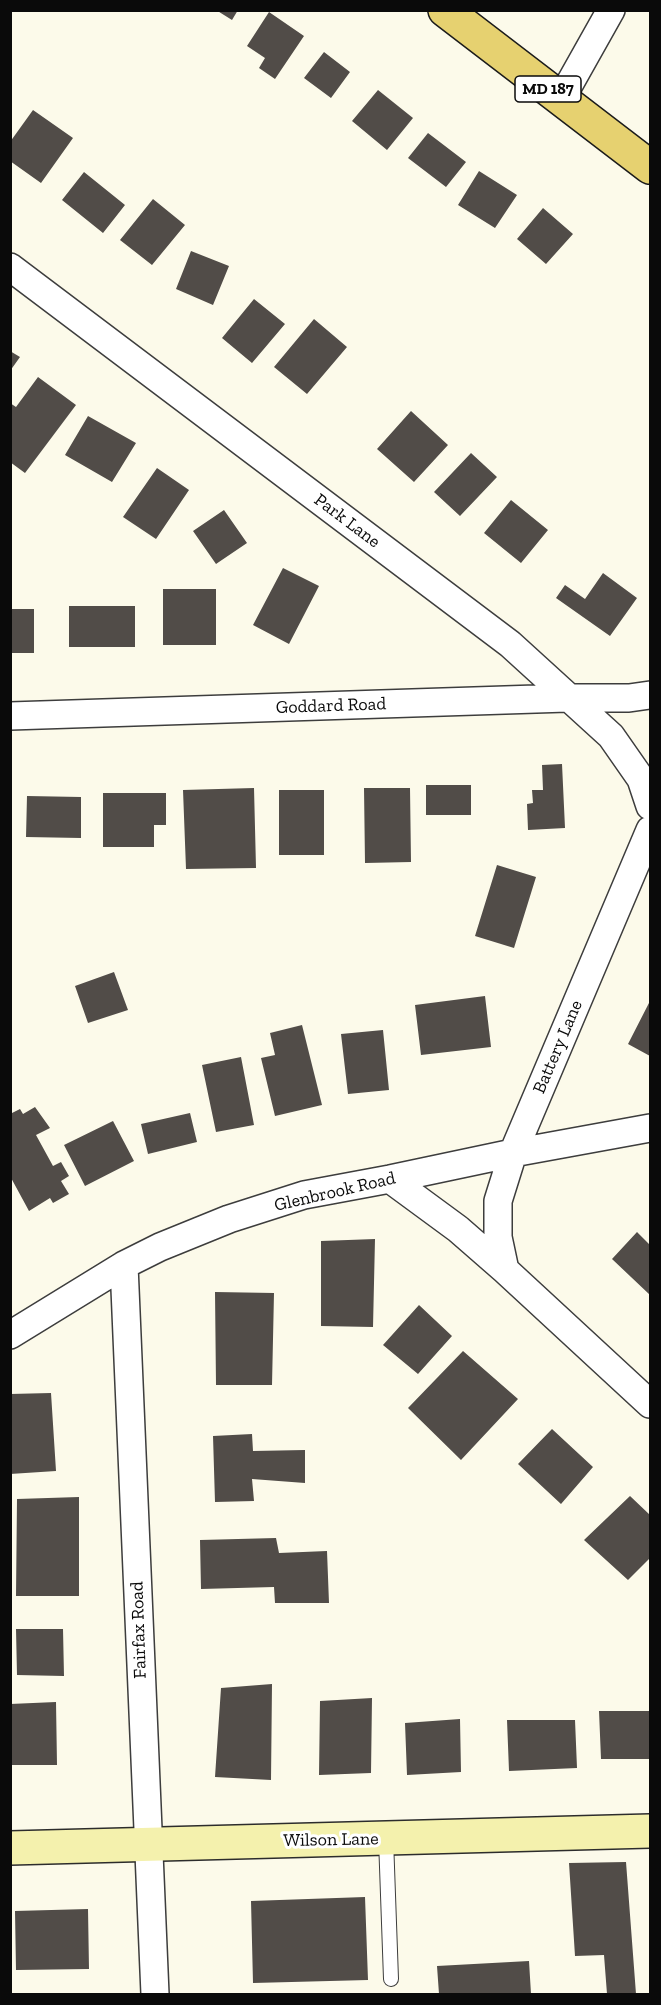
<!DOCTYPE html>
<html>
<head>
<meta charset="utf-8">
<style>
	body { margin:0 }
	#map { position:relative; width:661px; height:2005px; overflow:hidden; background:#fcfaea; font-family:"Zilla Slab",serif }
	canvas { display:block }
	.frame { position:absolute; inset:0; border:12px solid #0a0a0a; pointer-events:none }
</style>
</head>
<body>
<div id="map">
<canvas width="661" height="2005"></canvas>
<div class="frame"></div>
</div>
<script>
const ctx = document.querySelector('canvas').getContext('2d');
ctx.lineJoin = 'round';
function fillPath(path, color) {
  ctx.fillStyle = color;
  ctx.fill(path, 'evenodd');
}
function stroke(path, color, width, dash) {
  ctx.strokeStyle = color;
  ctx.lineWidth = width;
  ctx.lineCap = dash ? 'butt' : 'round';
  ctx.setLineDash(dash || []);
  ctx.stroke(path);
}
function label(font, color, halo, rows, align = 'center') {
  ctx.font = font + ' "Zilla Slab",serif';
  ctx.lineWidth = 6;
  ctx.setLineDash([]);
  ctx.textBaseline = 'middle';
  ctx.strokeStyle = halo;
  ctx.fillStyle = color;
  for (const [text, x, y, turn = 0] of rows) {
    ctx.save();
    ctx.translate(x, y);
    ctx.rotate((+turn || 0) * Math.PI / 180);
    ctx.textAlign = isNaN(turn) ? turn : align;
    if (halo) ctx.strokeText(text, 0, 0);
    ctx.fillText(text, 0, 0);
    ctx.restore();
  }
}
fillPath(new Path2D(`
	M216,10h22l-6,10z
	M269,12l35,24 -29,43 -16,-11 6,-10 -18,-12z
	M324,52l26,20 -19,26 -27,-20z
	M378,90l35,28 -26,32 -35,-29z
	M33,110l40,28 -32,45 -31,-22v-19z
	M428,133l38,29 -20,25 -38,-29z
	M479,171l38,24 -22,33 -37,-23z
	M84,172l41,33 -22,28 -41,-33z
	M153,199l32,26 -33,40 -32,-25z
	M543,208l30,26 -27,30 -29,-25z
	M191,251l38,15 -16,39 -37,-16z
	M254,299l31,25 -33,39 -30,-25z
	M314,319l33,28 -40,47 -33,-27z
	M10,351l10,6 -10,14z
	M38,377l38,28 -51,68 -15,-11v-59l6,4z
	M411,411l37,34 -34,37 -37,-33z
	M88,416l48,27 -24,39 -47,-27z
	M471,453l26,24 -37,39 -26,-24z
	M157,468l32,22 -33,49 -33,-22z
	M511,500l37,30 -27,33 -37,-30z
	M224,510l23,33 -31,21 -23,-33z
	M283,568l36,18 -30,58 -36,-19z
	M603,573l34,25 -27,38 -54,-38 9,-13 20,14z
	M163,589h53v56h-53z
	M69,606h66v41h-66z
	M10,609h24v44h-24z
	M562,764l3,64 -37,2 -1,-26 6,-1 -1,-13h11l-1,-25z
	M426,785h45v30h-45z
	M254,788l2,80 -70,1 -3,-79z
	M364,788h46l1,74 -46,1z
	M279,790h45v65h-45z
	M103,793h63v32h-12v22h-51z
	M27,796l54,1v41l-55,-1z
	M497,865l39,12 -22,71 -39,-12z
	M114,972l14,38 -40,13 -13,-37z
	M485,996l6,51 -70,8 -6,-50z
	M650,1001v55l-22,-12z
	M302,1025l20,80 -47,11 -14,-58 14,-3 -5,-22z
	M383,1030l6,60 -41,4 -7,-60z
	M241,1057l13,68 -38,7 -14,-67z
	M35,1107l15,21 -14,7 17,31 8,-4 8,14 -8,5 8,13 -16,9 -3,-5 -21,13 -19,-35v-62l10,-5 3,5z
	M190,1113l7,29 -49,12 -7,-30z
	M113,1121l21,40 -49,25 -21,-41z
	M637,1232l13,13v50l-38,-36z
	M375,1239l-2,88 -52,-1v-85z
	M215,1292l59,1 -2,92h-56z
	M419,1305l33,31 -34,38 -35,-29z
	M463,1351l55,48 -57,61 -53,-52z
	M51,1393l5,78 -46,3v-80z
	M552,1429l41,38 -32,37 -43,-40z
	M252,1434l1,17 52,-1v33l-53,-4 2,22 -39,1 -2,-66z
	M630,1496l20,19v43l-22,22 -44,-40z
	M79,1497v99h-63l1,-97z
	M276,1538l3,15 48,-2 2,52h-54l-1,-16 -73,2 -1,-49z
	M16,1629h47l1,47 -47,-1z
	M272,1684l-1,96 -56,-3 6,-89z
	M372,1698l-1,75 -52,2 1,-74z
	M56,1702l1,63h-47v-61z
	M599,1711h51v48h-49z
	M460,1719l1,53 -54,3 -2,-52z
	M507,1720h68l2,48 -68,3z
	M626,1862l10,132h-29l-3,-39 -29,1 -6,-93z
	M365,1897l3,83 -115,3 -2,-82z
	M88,1909l1,60 -73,1 -1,-59z
	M529,1961l2,33h-92l-2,-28z`), '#514c48');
const lane = new Path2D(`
	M386,1839l5,140`);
const street = new Path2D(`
	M561,99l50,-89
	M10,267l500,377 101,92 30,43 9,27
	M10,716l557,-18h62l21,-3
	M390,1179l68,50 47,41 145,134
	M124,1265l31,729
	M505,1270l-7,-33v-36l15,-48 137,-323
	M10,1335l114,-70 36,-18 69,-28 75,-24 86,-16 123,-26 137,-25`);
const secondary = new Path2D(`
	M10,1848l640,-17`);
const primary = new Path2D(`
	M445,10l205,157`);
stroke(lane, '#3d3d3d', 16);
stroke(street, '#3d3d3d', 30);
stroke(secondary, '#2c2c2c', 36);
stroke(primary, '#1b1b1b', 36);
stroke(lane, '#fff', 14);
stroke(street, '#fff', 27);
stroke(secondary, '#f4f1ad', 33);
stroke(primary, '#e6d170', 33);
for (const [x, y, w] of [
	[548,89,66]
]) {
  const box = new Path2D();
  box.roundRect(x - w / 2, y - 13, w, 26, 4.5);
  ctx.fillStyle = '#fff';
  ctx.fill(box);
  stroke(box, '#0a0a0a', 1.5);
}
label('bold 16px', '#0a0a0a', null, [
	["MD 187",548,89]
]);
label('18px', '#0a0a0a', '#fff', [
	["Park Lane",347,521,37],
	["Goddard Road",331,706,-2],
	["Battery Lane",558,1047,-67],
	["Glenbrook Road",335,1192,-13],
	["Fairfax Road",139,1630,-92],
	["Wilson Lane",331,1840,-1]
]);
</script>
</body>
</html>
